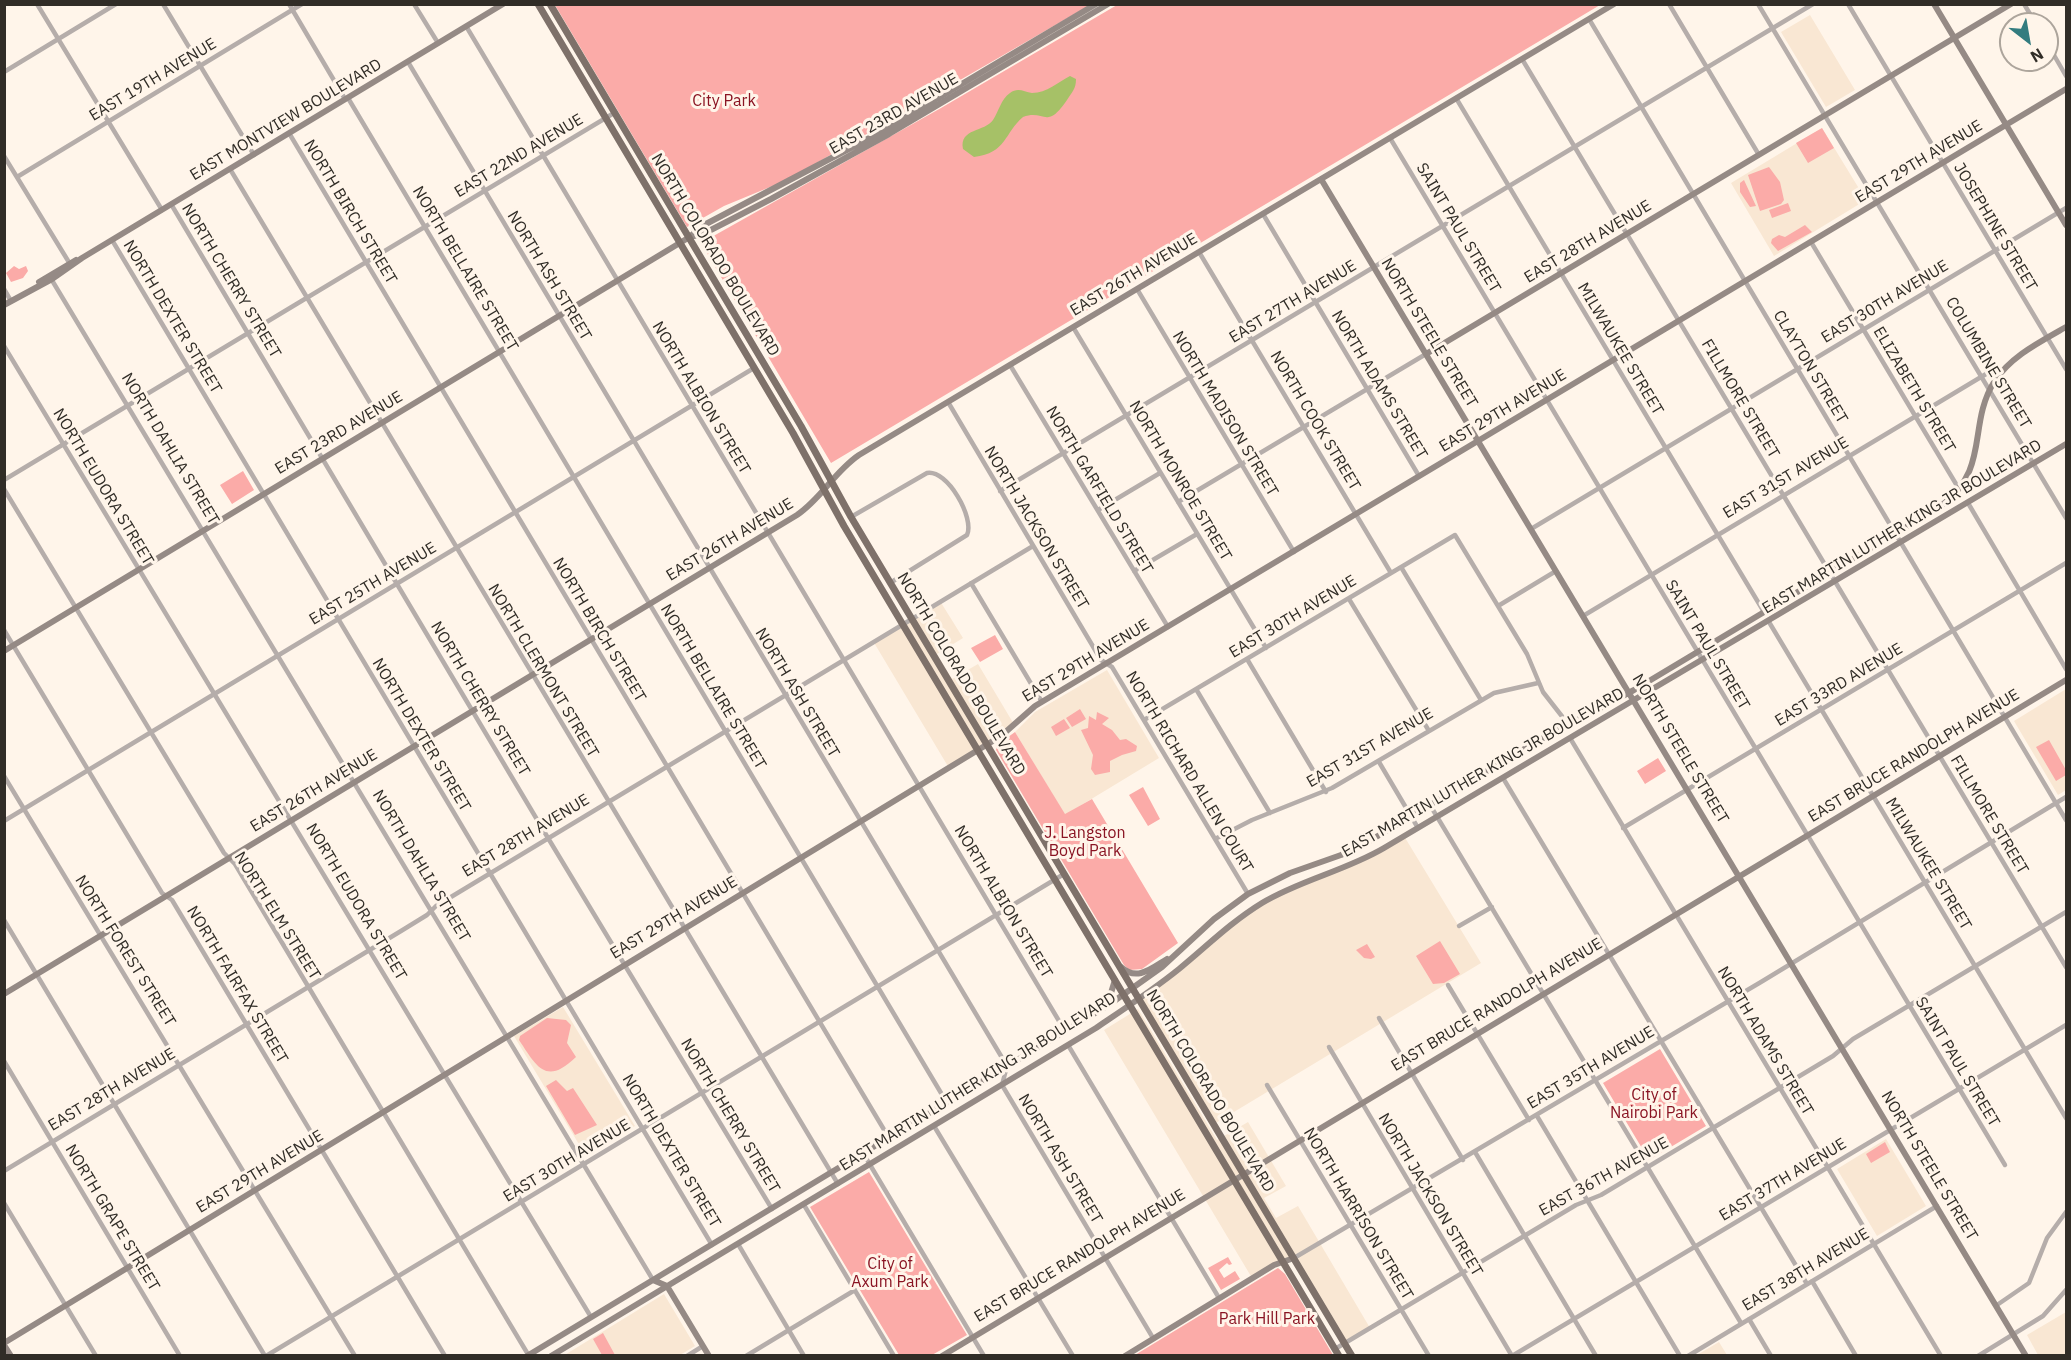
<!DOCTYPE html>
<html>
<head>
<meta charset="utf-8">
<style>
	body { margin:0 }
	#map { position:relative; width:2071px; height:1360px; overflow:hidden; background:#fff5ea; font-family:"IBM Plex Sans",sans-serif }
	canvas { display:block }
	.frame { position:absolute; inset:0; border:6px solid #312d27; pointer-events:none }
	.north { position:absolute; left:1999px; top:12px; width:60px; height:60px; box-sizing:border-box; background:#fff5ea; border:2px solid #ada59c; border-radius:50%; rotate:149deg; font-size:16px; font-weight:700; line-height:24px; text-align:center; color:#312d27 }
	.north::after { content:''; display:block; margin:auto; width:21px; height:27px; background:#337c7f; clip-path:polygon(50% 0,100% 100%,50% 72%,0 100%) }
</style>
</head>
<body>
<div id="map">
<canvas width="2071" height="1360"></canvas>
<div class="frame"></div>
<div class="north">N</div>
</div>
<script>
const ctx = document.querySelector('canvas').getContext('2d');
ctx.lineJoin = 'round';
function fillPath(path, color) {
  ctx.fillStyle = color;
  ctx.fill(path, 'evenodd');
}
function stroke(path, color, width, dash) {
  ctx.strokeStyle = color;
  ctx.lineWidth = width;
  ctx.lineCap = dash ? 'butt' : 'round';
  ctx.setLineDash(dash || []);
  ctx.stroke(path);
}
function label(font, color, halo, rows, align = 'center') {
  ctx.font = font + ' "IBM Plex Sans",sans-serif';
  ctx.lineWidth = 6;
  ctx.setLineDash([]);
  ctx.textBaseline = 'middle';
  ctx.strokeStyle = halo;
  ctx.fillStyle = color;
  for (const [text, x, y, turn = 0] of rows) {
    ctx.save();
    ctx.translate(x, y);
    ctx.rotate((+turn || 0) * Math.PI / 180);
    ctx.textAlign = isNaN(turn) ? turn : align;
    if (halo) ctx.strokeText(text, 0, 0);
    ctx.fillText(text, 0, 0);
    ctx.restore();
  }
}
fillPath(new Path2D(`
	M1810,15l45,75 -29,17 -45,-75z
	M1822,128l44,72 -92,56 -43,-73z
	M940,601l23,37 -26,16 15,25 26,-15 37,62 -66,42 -76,-127z
	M1107,670l52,88 -94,57 -50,-83 20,-20z
	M2066,689v101l-8,5 -44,-74z
	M1404,836l77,127 -267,161 -76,-126 125,-96 73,-30z
	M563,1007l72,119 -49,30 -72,-120z
	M1138,1009l79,131 31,-18 38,64 -22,12 12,20 22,-12 72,122 -26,15 -50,-85 -42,20 -148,-248z
	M1886,1139l40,67 -49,30 -40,-67z
	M664,1294l31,52 -15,9 -117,1z
	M2066,1312v43h-28l-11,-20z
	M1719,1342l8,13h-30z`), '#f9e7d3');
fillPath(new Path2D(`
	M555,5h535l-303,175 -63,26 -37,21z
	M1117,5h483l-769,458 -130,-220 240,-135z
	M1822,128l12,20 -26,15 -12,-20z
	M1769,167l11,15 4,18 -3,4 -21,7 -12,-36z
	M1744,180l12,26 -6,1 -10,-15v-9z
	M1788,203l3,8 -19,7 -3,-8z
	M1805,225l7,7 -34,19 -7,-8 1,-4 7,-4 6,2z
	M14,266l5,3 7,-3 2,5 -5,7 -12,4 -5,-9z
	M243,471l11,19 -22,14 -12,-19z
	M995,635l8,14 -23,13 -9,-14z
	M1080,709l6,10 -14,8 -6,-9z
	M1097,712l12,6 -7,6 10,6 8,10 6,-1 11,7 -1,5 -14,4 -12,6v11l-15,3 -4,-6 2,-14 -12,-25 7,-2 1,-12 7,4z
	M1064,719l6,9 -14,8 -5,-9z
	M1015,732l50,82 27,-15 86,144 -36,26 -13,1 -5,-5 -128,-215 1,-5z
	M2049,740l17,30v5l-10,6 -20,-34z
	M1658,758l8,13 -21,13 -8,-13z
	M1143,787l17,32 -12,7 -19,-31z
	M1440,941l20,33 -16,9 -11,1 -17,-28z
	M1367,944l8,13 -4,2 -7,-1 -8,-8z
	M547,1018l19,2 5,5 -4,18 9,14c-30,29 -39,10 -57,-17l1,-4z
	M1660,1049l46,77 -57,34 -46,-77z
	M556,1080l11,11 6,-3 24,37 -22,10 -29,-49z
	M1885,1142l5,10 -19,11 -5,-9z
	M869,1172l98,163 -35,20h-33l-89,-148z
	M1228,1257l4,7 -3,1 -2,-2 -8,7 5,8 11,-7 5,8 -19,11 -13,-22z
	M1278,1268l7,6 48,81h-198z
	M603,1333l12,22h-13l-9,-16z`), '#fbaba8');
fillPath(new Path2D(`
	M1070,76l6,3c0,10 -4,13 -9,21 -21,31 -22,9 -44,17 -19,16 -16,36 -49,40l-11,-8c-4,-21 22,-17 30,-29 6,-9 8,-21 17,-27 8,-6 14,-1 22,0 15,0 26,-11 38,-17z`), '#a6c167');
stroke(new Path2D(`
	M37,4l125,206
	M163,4l91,151
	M289,4l56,95
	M414,4l24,39
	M1669,4l90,151
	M1758,4l308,514
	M1848,4l218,365
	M2024,4l12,20
	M1589,19l477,801
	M466,26l599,1005
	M2047,43l19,33
	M1522,59l544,908
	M408,62l599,1004 -5,19 151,253
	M4,72l112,-68
	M348,98l599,1005
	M1456,98l308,514
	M289,133l600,1005
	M1390,138l615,1027
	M4,156l66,108
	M230,169l608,1015
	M17,177l285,-173
	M171,204l377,634 224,371
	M1263,214l156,262
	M112,240l600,1005
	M1811,242l148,247
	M1199,252l192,321
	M50,277l603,1003
	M4,289l7,12
	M1137,289l157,263
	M1073,327l193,321
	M4,346l587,971
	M1010,365l158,262
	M948,402l153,258 11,7 136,227
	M4,480l610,-367
	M4,489l220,364 11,11 294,492
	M1000,491l813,-487
	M1178,502l248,-148
	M1968,503l98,166
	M1098,510l62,-37
	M851,517l76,-44c20,-4 48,45 40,62l-77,48
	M1531,529l535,-321
	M1401,567l80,133
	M1134,571l63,-37
	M971,583l71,119
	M1349,599l80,132
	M1498,606l58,-35
	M1583,616l413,-248 7,2
	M1769,622l297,496
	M4,630l158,263 10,7 273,456
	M1247,659l79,133
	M1196,689l74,124
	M1144,720l311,-185 72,119 16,38 25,32
	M1570,738l371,618
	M1379,762l39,66
	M4,776l351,580
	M1503,778l304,506
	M1430,805l311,518
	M4,821l750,-453
	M1623,828l443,-265
	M1215,839l37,-19 80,-32 162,-95 44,-10
	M4,920l261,436
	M1459,926l33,-19
	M1448,985l81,135
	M1379,1018l84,142
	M1068,1045l151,253
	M1329,1047l183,309
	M4,1061l176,295
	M1267,1085l162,271
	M1537,1116l143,240
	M934,1126l139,230
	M1475,1152l121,204
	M863,1153l121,203
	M4,1171l397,-240 26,-16 9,-9 597,-360
	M4,1203l92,153
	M804,1205l90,151
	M738,1244l66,112
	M1294,1258l467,-276 305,-185
	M1812,1281l44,75
	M1997,1305l32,-22 18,-45 19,-26
	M1749,1319l22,37
	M1335,1349l241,-144 25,-10 232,-139 20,-17 213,-127
	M266,1356l798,-482
	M687,1356l16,-10
	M746,1356l109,-66
	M1512,1356l554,-331
	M1688,1356l249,-150
	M1978,1356l65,-40 23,-26`), '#b5adaa', 4.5);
stroke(new Path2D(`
	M1934,4l132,221
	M1321,179l705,1177
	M689,237l14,-3 68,-35 118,-65 219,-130
	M39,282l37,-22
	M4,305l48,-26 30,-21 421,-254
	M1426,354l585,-350
	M4,651l684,-413 16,-13 177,-93 215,-128
	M1121,967c16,15 31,1 46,-8
	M4,994l793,-479c25,-17 37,-43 62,-60l755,-451
	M1084,1017l27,-24 4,-13
	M653,1280l14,6 42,70
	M4,1343l997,-607 34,-30 1031,-617
	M4,1345l7,11
	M527,1356l583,-352 52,-37 52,-48 34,-25 42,-21 51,-18 30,-15 165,-98 98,-52 307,-184c50,-38 26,-80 53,-124 17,-26 46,-40 72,-55
	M551,1356l545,-328c28,-19 57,-38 83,-59 28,-23 52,-47 83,-66 38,-23 83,-32 122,-55l682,-404
	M942,1356l1124,-676
	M1125,1356l149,-91 20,-7`), '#958a85', 6);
stroke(new Path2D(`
	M538,4l255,429 51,93 495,830
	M550,4l251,422 50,91 501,839`), '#7e716a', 7);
label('16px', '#312d27', '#fff5ea', [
	["EAST 19TH AVENUE",153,80,-31],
	["EAST 23RD AVENUE",894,114,-30],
	["EAST MONTVIEW BOULEVARD",286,120,-31],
	["EAST 22ND AVENUE",519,156,-31],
	["EAST 29TH AVENUE",1919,162,-31],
	["NORTH BIRCH STREET",350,212,59],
	["JOSEPHINE STREET",1995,227,59],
	["SAINT PAUL STREET",1458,228,59],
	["EAST 28TH AVENUE",1588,242,-31],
	["NORTH COLORADO BOULEVARD",715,255,59],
	["NORTH BELLAIRE STREET",465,269,59],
	["EAST 26TH AVENUE",1134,275,-31],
	["NORTH ASH STREET",549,276,59],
	["NORTH CHERRY STREET",231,281,59],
	["EAST 27TH AVENUE",1293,302,-31],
	["EAST 30TH AVENUE",1885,302,-31],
	["NORTH DEXTER STREET",172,317,59],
	["NORTH STEELE STREET",1429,333,59],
	["MILWAUKEE STREET",1620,349,59],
	["COLUMBINE STREET",1988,363,59],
	["CLAYTON STREET",1810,367,59],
	["NORTH ADAMS STREET",1379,385,59],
	["ELIZABETH STREET",1914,390,59],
	["NORTH ALBION STREET",701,398,59],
	["FILLMORE STREET",1740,399,59],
	["EAST 29TH AVENUE",1503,411,-31],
	["NORTH MADISON STREET",1225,414,59],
	["NORTH COOK STREET",1315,421,59],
	["EAST 23RD AVENUE",339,433,-31],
	["NORTH DAHLIA STREET",170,449,59],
	["EAST 31ST AVENUE",1786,478,-31],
	["NORTH MONROE STREET",1180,481,59],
	["NORTH EUDORA STREET",103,487,59],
	["NORTH GARFIELD STREET",1099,490,59],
	["EAST MARTIN LUTHER KING JR BOULEVARD",1902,527,-31],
	["NORTH JACKSON STREET",1036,528,59],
	["EAST 26TH AVENUE",730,540,-31],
	["EAST 25TH AVENUE",373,584,-31],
	["EAST 30TH AVENUE",1293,617,-31],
	["NORTH BIRCH STREET",599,630,59],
	["SAINT PAUL STREET",1707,645,59],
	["EAST 29TH AVENUE",1086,661,-31],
	["NORTH CLERMONT STREET",543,671,59],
	["NORTH COLORADO BOULEVARD",961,674,59],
	["EAST 33RD AVENUE",1839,685,-31],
	["NORTH BELLAIRE STREET",713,687,59],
	["NORTH ASH STREET",797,693,59],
	["NORTH CHERRY STREET",480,699,59],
	["NORTH DEXTER STREET",421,735,59],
	["EAST 31ST AVENUE",1370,748,-30],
	["NORTH STEELE STREET",1680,749,59],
	["EAST BRUCE RANDOLPH AVENUE",1914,756,-31],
	["NORTH RICHARD ALLEN COURT",1189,772,59],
	["EAST MARTIN LUTHER KING JR BOULEVARD",1483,773,-30],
	["EAST 26TH AVENUE",314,791,-31],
	["FILLMORE STREET",1989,815,59],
	["EAST 28TH AVENUE",526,836,-31],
	["MILWAUKEE STREET",1928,864,59],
	["NORTH DAHLIA STREET",421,866,59],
	["NORTH EUDORA STREET",356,902,59],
	["NORTH ALBION STREET",1003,902,59],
	["NORTH ELM STREET",277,916,58],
	["EAST 29TH AVENUE",674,918,-31],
	["NORTH FOREST STREET",125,951,58],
	["NORTH FAIRFAX STREET",237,985,59],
	["EAST BRUCE RANDOLPH AVENUE",1497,1005,-31],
	["NORTH ADAMS STREET",1765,1041,59],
	["SAINT PAUL STREET",1957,1062,59],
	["EAST 35TH AVENUE",1591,1068,-31],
	["EAST MARTIN LUTHER KING JR BOULEVARD",978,1082,-32],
	["EAST 28TH AVENUE",112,1090,-31],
	["NORTH COLORADO BOULEVARD",1210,1091,59],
	["NORTH CHERRY STREET",730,1116,59],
	["NORTH DEXTER STREET",671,1151,59],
	["NORTH ASH STREET",1060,1159,59],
	["EAST 30TH AVENUE",567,1161,-31],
	["NORTH STEELE STREET",1929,1166,59],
	["EAST 29TH AVENUE",260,1172,-31],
	["EAST 36TH AVENUE",1604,1177,-29],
	["EAST 37TH AVENUE",1783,1180,-31],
	["NORTH JACKSON STREET",1430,1195,59],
	["NORTH HARRISON STREET",1358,1214,59],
	["NORTH GRAPE STREET",112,1218,59],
	["EAST BRUCE RANDOLPH AVENUE",1080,1256,-31],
	["EAST 38TH AVENUE",1806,1270,-31]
]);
label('16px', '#8a1423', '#fff5ea', [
	["City Park",724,101],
	["J. Langston",1085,833],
	["Boyd Park",1085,851],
	["City of",1654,1095],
	["Nairobi Park",1654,1113],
	["City of",890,1264],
	["Axum Park",890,1282],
	["Park Hill Park",1267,1319]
]);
</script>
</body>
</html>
